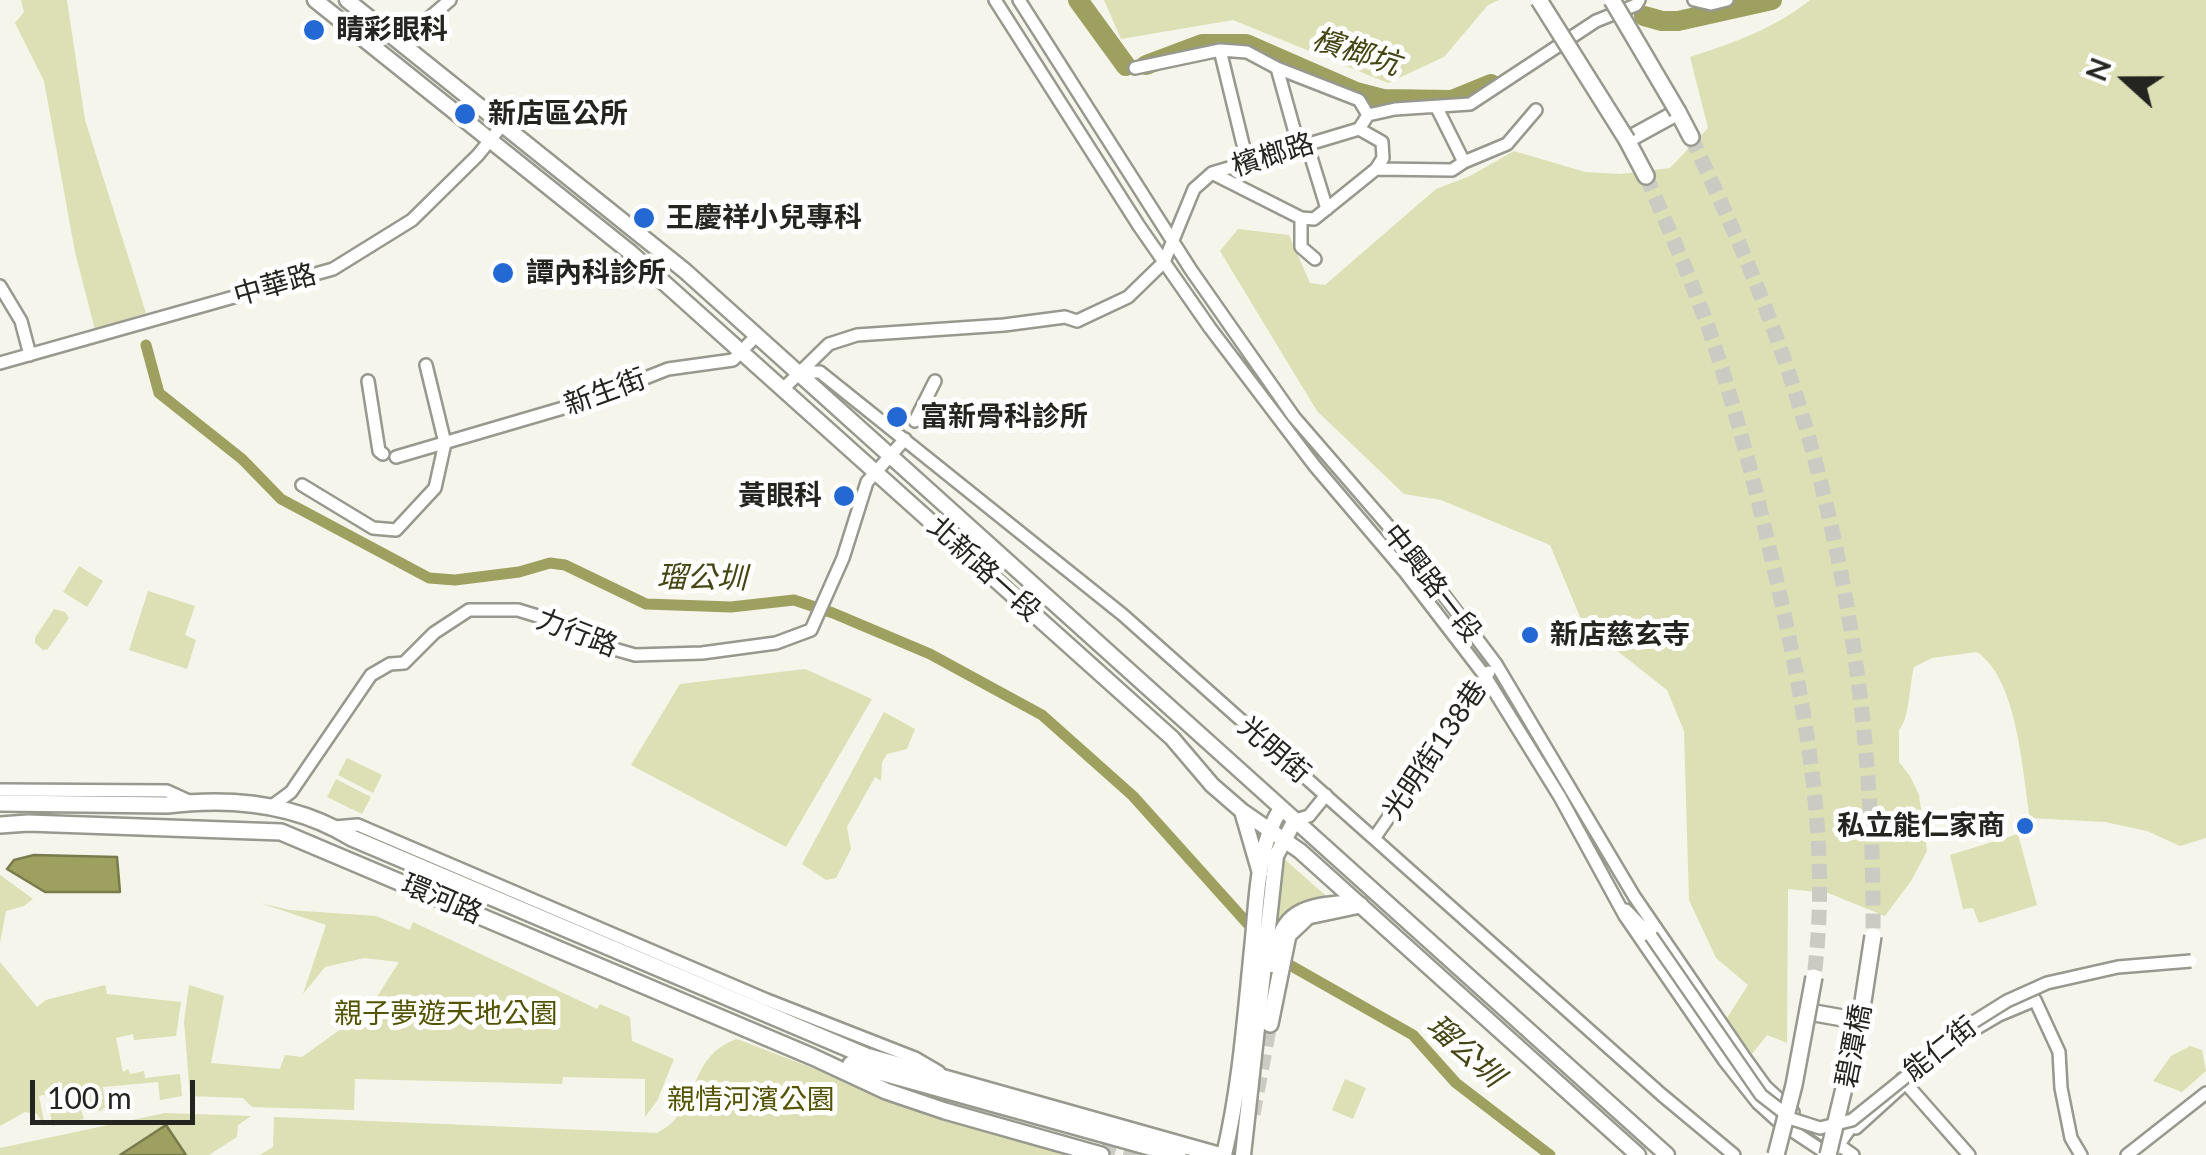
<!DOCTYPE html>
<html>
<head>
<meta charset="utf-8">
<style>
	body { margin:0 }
	#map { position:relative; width:2206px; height:1155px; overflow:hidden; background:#f5f5eb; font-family:Lato,sans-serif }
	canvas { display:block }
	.north { position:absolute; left:2076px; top:30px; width:100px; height:100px; -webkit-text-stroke:8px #fff; paint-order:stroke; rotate:291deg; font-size:28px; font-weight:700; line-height:40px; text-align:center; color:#242521 }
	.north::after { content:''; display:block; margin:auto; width:35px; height:45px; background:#242521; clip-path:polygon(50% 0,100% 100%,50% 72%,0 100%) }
	.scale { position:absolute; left:30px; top:1080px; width:165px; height:45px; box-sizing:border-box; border:5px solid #242521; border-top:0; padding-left:12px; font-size:30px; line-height:35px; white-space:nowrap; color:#242521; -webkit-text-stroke:8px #fff; paint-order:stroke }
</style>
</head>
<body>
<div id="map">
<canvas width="2206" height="1155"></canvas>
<div class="north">N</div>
<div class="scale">100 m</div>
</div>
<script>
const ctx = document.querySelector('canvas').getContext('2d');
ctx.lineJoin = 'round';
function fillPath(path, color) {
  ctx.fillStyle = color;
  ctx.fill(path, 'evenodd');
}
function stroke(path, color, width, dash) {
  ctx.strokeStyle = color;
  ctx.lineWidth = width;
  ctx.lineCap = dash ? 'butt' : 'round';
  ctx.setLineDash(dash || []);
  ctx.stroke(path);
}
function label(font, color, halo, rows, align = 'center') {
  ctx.font = font + ' Lato,"Noto Sans TC",sans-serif';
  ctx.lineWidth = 10;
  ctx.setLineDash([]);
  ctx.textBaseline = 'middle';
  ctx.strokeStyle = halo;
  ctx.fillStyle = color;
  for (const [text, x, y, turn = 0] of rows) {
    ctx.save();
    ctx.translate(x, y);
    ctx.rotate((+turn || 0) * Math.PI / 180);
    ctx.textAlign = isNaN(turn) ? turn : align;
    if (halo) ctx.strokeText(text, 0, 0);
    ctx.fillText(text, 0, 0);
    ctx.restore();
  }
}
fillPath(new Path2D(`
	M21,0h46l18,120 61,193 -51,17 -20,-78 -31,-171 -29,-58 9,-11z
	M1104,0h395l-11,5 -44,52 -56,26 -155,-63 -112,19z
	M1810,0h396v838l-26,8 -33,-15 -42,-9 -75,-4c-8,-48 -12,-138 -53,-166l-45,6 -18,9c-5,18 -4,51 -15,63v32l11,14 9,19 8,56 -16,30 -26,35 -57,-23 -40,-4 -1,154 -20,-8 -15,19 -25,-36 21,-33 -32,-27 -27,-58 -5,-169 -17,-41 -84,-66 -33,-79 -109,-45 -37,-6 -87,-83 -97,-160 18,-22 51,6 21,48 15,2 111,-96 34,-13 44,-25 71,21 35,2 50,-6 38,-40 -18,-71c43,-14 84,-28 120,-57z
	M79,566l24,15 -16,26 -24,-15z
	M148,591l47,15 -10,29 11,5 -9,29 -58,-19z
	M54,609l11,3 4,6 -21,31 -5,1 -8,-7v-5z
	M805,669l67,30 -86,148 -155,-82 49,-81z
	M884,712l31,17 -8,20 -20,5 -5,8 -1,19 -6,-4 -28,50 4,22 -15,29 -10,2 -24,-16z
	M347,758l35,17 -9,18 -35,-18z
	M336,779l35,18 -9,17 -35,-17z
	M2018,834l19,71 -58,18 -6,-15 -10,1 -13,-54z
	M1282,857l51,45 -47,15 -10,10z
	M0,875l33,24 -9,7 -18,5 -6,32z
	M260,903l29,7 87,6 34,14 3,-8 184,87 3,-5 30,13 2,24 42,18 -17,42 -12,16v-38l-82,-2 -1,7 -207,-5 -1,31 -102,-3 -9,-9 -53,-2 -6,-75 5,-36 35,11 -13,67 69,6 5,-14 17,2 68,-49 29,-46 -35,-4 -39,9 -22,27 23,-69z
	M0,962l37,45 9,-7 59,-15 2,9 74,8 -5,34 -42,4 -1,-6 -17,4 7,34 5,-3 2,5 14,-3 1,7 35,-4 2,22 -22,4 -2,-18 -55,5 2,20 -4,4c-9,-2 -25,-12 -27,-22l-35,7 6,31 -8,-13 -12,-2 -25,14z
	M737,1039l122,47 222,69h-821l13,-8 1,-30 383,16c45,-22 28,-76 80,-94z
	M2190,1046l12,4 4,21 -24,21 -29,-11 18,-25z
	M1345,1079l21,9 -13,31 -21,-9z
	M74,1106l7,4 3,9 -32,7 -2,-16z
	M165,1113l86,3 -13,9 -1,12 -28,18h-209v-7z`), '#dddfb4');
const water = new Path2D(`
	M34,855l83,2 3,35h-75l-38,-23 7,-9z
	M166,1125l20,30h-66z`);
fillPath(water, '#9ea05f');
stroke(water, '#797b4c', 2.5);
stroke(new Path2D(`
	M146,345l13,48 83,66 39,40 148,79 26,2 64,-8 31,-9 15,2 81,39 85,3 63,-7 39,13 97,41 112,61 91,81 115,128
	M1288,964l125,71 43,48 94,72`), '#9ea05f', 11);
stroke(new Path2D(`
	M1078,0l48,66
	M1644,16l18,5h16l94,-21
	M1146,65l56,-21h44l110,48 27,7 69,1 39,-16`), '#9ea05f', 20);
stroke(new Path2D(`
	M1691,137c29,62 57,124 81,188 72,194 103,405 101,611
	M1646,176c27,63 55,125 75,190 25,80 44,161 62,243 26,121 47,244 31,368
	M1253,1114l17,-90
	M1102,1144l39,11`), '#cbcbc3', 15, [15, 8]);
const minor = new Path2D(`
	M995,0l144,226 71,102 104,137 91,107 80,104 75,121 65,119 99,144 34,43 21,19 50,33
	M1019,0l172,270 103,147 122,141 80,106 138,232 113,165 18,25 28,26
	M1694,0l17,4 16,-4
	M400,43l50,-43
	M1220,50l27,111
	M1135,68l85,-18 27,2 30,16 82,32 9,15
	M1277,68l22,79
	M1437,108l27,54 43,-18 29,-34
	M1359,129l23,13 1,16 -7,11
	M1307,144l20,65
	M1212,173l89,45 13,1 62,-50 76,1 12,-8
	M1301,218v29l14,12
	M0,286l21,35 9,34
	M0,363l333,-94 79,-49 66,-65 25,-31
	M799,372h21l303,243 539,480 72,60
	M368,381l11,70 4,3
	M783,389l46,-45 28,-9 147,-10 61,-8 12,4 51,-24 36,-35 30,-73 18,-16 147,-44 9,-14 27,-6 75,-5 126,-83 40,-16 3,-5
	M915,421l20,-40
	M396,457l191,-56 81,-32 65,-9 24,-25
	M302,485l71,43 23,2 39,-42 10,-45 -19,-78
	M0,790l167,1 24,11
	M272,806l19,-14 80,-117 19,-11 14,-1 30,-30 35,-23h49l26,8 56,27 35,10 67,-2 74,-10 35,-13 32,-72 24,-76 38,-43
	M1295,820l14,-4 17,-21
	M334,827l24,-2 409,175 148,58 24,14
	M1375,837l114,-165
	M1626,910l25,26
	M1958,1039l41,-24 36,-15 24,52 2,36 10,50 10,17
	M1902,1079l67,76
	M1812,1126l41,29
	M1856,1128l53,-48
	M1834,1151l27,-38
	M2127,1155l79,-62`);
const major = new Path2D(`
	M315,0l316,253 541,485 40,47 30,26 58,40 338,304
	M347,0l338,271 982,884
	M1242,811l18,62
	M1272,965c9,-49 23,-58 71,-62
	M1224,1155c16,-67 21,-137 28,-206 5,-46 4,-101 29,-141
	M1243,1155l33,-299 19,-36`);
const highway = new Path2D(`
	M1646,176l-19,-36 51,-28 13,25
	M0,803l167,2c64,-8 130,-1 185,33l514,218 352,99
	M0,825l28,-2 253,9 532,225 73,34 59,20 156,44
	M1809,1012l51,9
	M1270,1024l18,-89 20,-19 52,-11
	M851,1064l327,91`);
stroke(minor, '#97988e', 16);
stroke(major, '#97988e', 19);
stroke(highway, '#97988e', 20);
stroke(minor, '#fff', 11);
stroke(major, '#fff', 14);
stroke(highway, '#fff', 15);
const minorBridge = new Path2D(`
	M1651,936l110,159 31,24 28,9 32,-8 123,-99 32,-20 40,-18 71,-16 73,-6`);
const highwayBridge = new Path2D(`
	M1539,0l88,140
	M1612,0l66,112
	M1776,1155l18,-70 20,-108
	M1828,1155l32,-134 13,-85`);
stroke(minorBridge, '#97988e', 16, []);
stroke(highwayBridge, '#97988e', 20, []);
stroke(minorBridge, '#fff', 11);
stroke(highwayBridge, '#fff', 15);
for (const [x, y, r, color] of [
	[314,30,12,"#2468d4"],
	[465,114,12,"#2468d4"],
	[644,218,12,"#2468d4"],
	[503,273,12,"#2468d4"],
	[897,417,12,"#2468d4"],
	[844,496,12,"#2468d4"],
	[1530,635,10,"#2468d4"],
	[2025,826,10,"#2468d4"]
]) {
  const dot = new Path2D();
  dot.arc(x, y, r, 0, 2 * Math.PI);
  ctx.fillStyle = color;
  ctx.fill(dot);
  stroke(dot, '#fff', 4);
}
label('bold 28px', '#242521', '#fff', [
	["睛彩眼科",336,30],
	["新店區公所",488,114],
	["王慶祥小兒專科",666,218],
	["譚內科診所",526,273],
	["富新骨科診所",920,417],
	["黃眼科",822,496,"right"],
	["新店慈玄寺",1550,635],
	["私立能仁家商",2005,826,"right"]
], 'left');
label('28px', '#242521', '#fff', [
	["檳榔路",1273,155,-17],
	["中華路",275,285,-16],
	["新生街",605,392,-20],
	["北新路一段",984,569,42],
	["中興路一段",1432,583,52],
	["力行路",577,633,21],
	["光明街",1274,750,41],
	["光明街138巷",1435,750,-56],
	["環河路",442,899,23],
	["碧潭橋",1854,1046,-79],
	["能仁街",1940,1049,-38]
]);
label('28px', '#535300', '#fff', [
	["親子夢遊天地公園",446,1014],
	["親情河濱公園",751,1100]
]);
label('italic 30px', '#464614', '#fff', [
	["檳榔坑",1356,52,18],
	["瑠公圳",702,578,1],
	["瑠公圳",1465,1051,42]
]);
</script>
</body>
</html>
